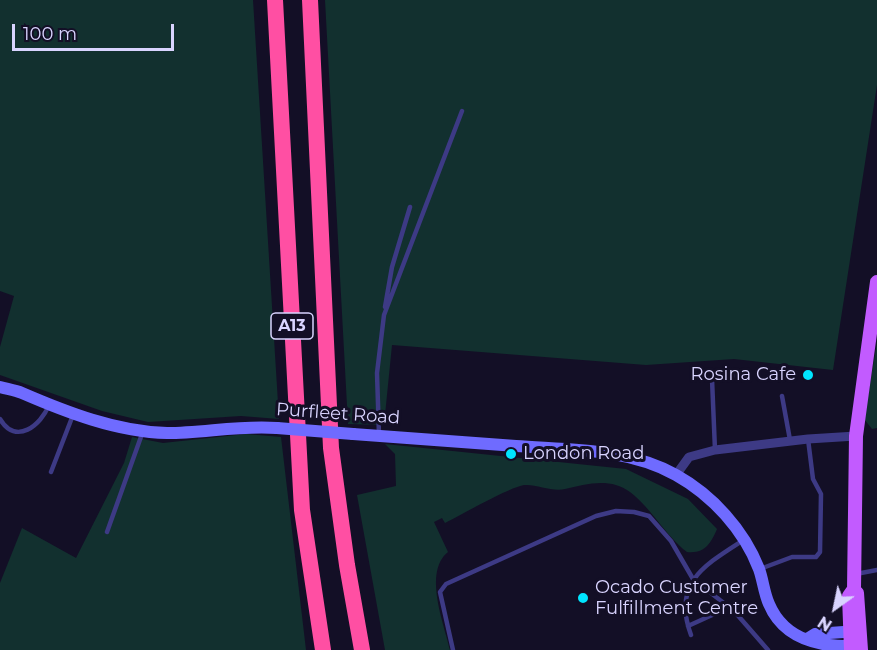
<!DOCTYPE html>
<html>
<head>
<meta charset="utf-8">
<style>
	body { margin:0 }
	#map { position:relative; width:877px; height:650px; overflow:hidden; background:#130f26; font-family:Montserrat,sans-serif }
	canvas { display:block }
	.north { position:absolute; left:805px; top:578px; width:60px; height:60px; -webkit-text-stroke:4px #130f26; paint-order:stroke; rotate:213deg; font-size:16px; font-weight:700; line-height:24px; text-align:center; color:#d9d4ff }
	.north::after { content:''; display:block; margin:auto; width:21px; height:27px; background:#d9d4ff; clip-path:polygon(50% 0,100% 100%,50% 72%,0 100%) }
	.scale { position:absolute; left:12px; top:24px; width:162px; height:27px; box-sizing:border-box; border:3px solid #d9d4ff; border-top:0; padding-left:8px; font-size:18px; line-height:21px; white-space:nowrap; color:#d9d4ff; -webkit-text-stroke:4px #130f26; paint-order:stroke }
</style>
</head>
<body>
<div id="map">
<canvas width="877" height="650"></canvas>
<div class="north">N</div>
<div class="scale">100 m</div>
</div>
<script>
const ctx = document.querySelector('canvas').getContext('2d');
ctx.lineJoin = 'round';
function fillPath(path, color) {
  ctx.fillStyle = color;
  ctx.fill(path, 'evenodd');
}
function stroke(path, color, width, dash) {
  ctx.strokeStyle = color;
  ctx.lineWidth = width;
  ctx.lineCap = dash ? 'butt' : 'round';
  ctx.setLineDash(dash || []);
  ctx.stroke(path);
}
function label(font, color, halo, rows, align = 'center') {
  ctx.font = font + ' Montserrat,sans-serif';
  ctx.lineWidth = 6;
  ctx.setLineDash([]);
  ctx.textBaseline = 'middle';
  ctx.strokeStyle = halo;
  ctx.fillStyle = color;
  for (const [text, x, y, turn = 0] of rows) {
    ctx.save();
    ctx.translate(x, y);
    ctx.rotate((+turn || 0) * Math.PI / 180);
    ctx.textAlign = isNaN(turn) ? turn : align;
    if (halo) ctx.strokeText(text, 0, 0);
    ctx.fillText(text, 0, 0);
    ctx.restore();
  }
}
fillPath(new Path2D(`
	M0,0h253l26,419 -38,-3 -93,6 -46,-11 -102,-36v-28l14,-51 -14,-5z
	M325,0h552v85l-44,285 -99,-11 -88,6 -254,-20 -8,80 -36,-1z
	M877,342v86l-5,1 -8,-10z
	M246,434l35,3 25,213h-306v-67l22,-55 54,30 48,-95 8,-26 31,6z
	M385,444l241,25 62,30 29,30c-6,14 -12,25 -30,23 -21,-16 -35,-43 -57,-60 -20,-15 -44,-8 -65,-3 -13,3 -28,-5 -41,-4 -14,2 -63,30 -79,38l-3,-5 -8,4 14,30c-25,20 -4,71 2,98h-65l-28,-155 39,-9 -1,-32z`), '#12302f');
stroke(new Path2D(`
	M385,307l7,-40 18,-60
	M782,396l8,44
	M0,419c16,27 41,6 49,-14
	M379,435l-2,-62 7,-58 78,-204
	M715,450l-3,-71 23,-4
	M51,472l22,-57
	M107,532l35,-98
	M760,569l32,-12h24l4,-5 1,-58 -8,-15 -5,-40
	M856,574l21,-4
	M688,626l33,-15 6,-7
	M691,635c-19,-51 12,-69 51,-94
	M453,650l-13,-58 6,-8 150,-68 20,-5 18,1 15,4 22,25 22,38 41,32 34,39`), '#3d3a85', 4.5);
stroke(new Path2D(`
	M676,475l13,-18 26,-7 93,-11 48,-3`), '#3d3a85', 9);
stroke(new Path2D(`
	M0,387c7,2 15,3 22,6 44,19 95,39 145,40 37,0 72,-8 110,-5
	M353,434c54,4 109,8 163,12 54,4 112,2 160,29 36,20 68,55 83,94 4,11 5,24 10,35 16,38 55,44 92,42
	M807,639l8,-5 43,-3`), '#6f6bff', 12);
stroke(new Path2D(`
	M857,593l4,57
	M851,650l-2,-54 5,-7 2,-153 21,-154`), '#c25bff', 14);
stroke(new Path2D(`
	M275,0l27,510 21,140
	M310,0l21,448 16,117 15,85`), '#ff4fa3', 16);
stroke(new Path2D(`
	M277,428l76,6`), '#6f6bff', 12);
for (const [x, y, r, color] of [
	[808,375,6,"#00e5ff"],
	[511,454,6,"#00e5ff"],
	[583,598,6,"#00e5ff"]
]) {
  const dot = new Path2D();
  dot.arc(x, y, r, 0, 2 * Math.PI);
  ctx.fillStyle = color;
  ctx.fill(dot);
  stroke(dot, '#130f26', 2);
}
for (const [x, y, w] of [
	[292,326,42]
]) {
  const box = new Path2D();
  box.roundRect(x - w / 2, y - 13, w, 26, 4.5);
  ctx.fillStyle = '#130f26';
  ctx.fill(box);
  stroke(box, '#d9d4ff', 1.5);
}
label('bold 16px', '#d9d4ff', null, [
	["A13",292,326]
]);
label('18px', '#d9d4ff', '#130f26', [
	["Rosina Cafe",796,375,"right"],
	["London Road",523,454],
	["Ocado Customer",595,588],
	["Fulfillment Centre",595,609]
], 'left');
label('18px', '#d9d4ff', '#130f26', [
	["Purfleet Road",338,414,4]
]);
</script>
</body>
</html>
